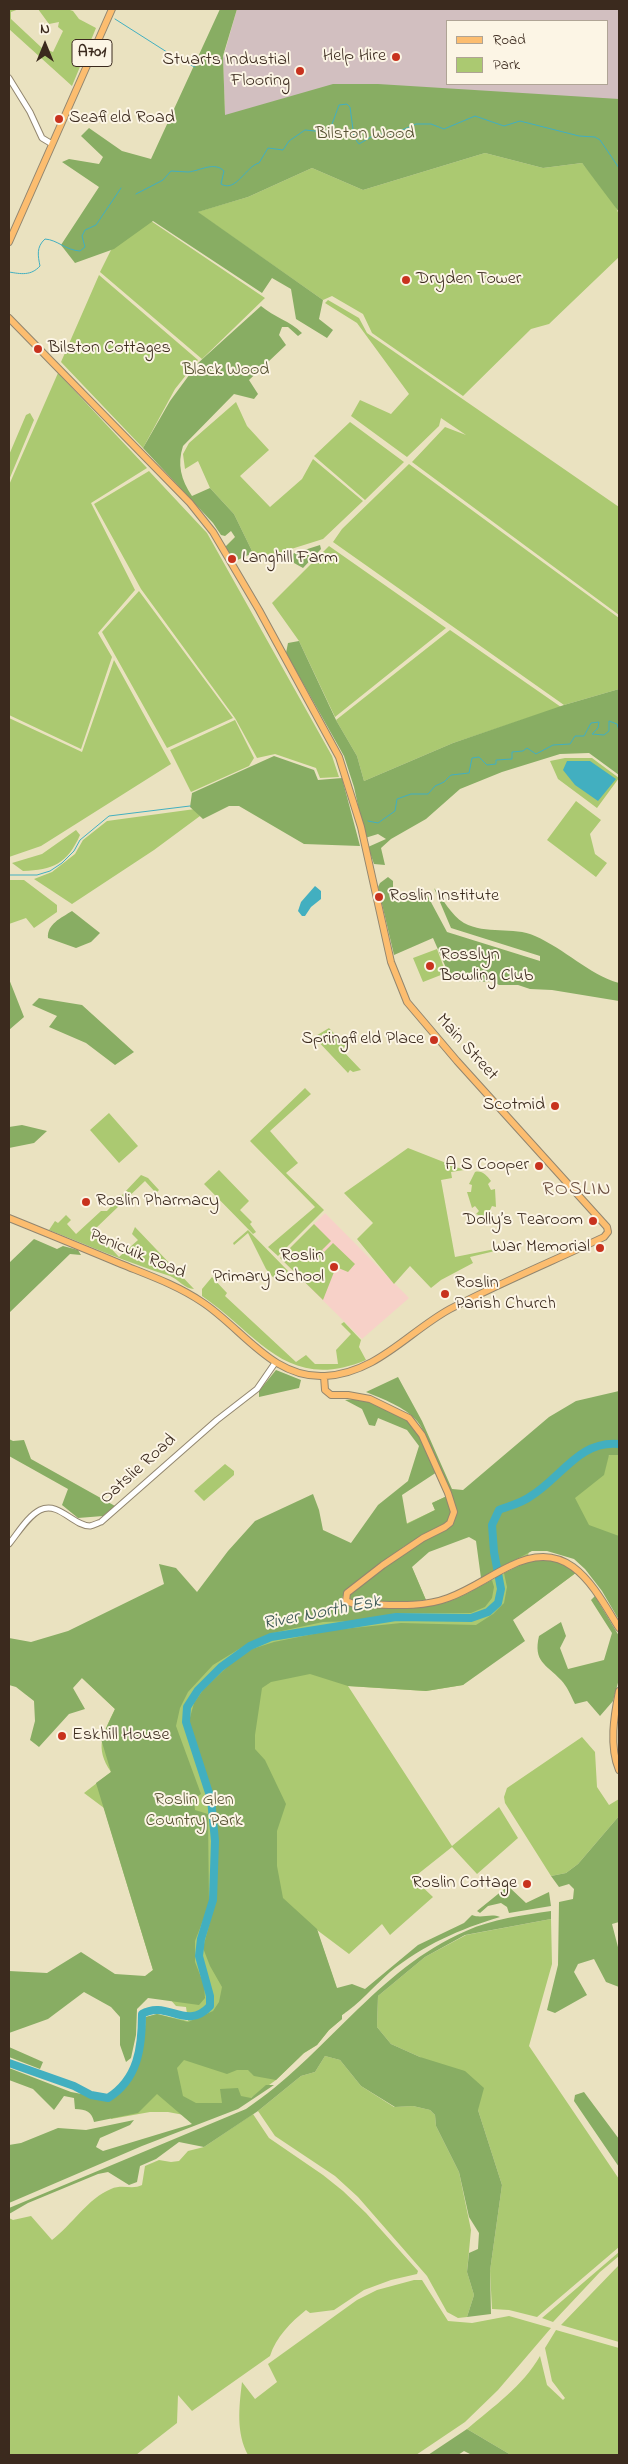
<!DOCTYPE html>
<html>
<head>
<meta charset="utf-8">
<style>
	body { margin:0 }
	#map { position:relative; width:628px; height:2464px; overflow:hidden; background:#eae2c0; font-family:"Indie Flower",sans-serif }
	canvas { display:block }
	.frame { position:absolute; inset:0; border:10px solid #3b2a1e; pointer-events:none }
	.legend { position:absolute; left:446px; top:20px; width:162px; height:65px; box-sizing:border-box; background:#fcf5e5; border:1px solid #afa495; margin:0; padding:6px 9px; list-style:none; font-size:15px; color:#3b2a1e }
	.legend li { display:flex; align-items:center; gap:10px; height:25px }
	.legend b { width:25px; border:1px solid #afa495 }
	.north { position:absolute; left:20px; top:20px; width:50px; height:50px; -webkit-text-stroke:4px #fcf5e5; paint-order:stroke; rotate:0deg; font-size:14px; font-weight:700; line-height:20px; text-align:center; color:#3b2a1e }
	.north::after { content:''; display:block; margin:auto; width:18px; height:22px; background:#3b2a1e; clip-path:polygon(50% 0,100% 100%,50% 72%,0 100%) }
</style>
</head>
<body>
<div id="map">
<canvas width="628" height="2464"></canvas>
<div class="frame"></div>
<ul class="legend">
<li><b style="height:6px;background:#fcbd6f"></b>Road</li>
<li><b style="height:14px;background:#abc971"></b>Park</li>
</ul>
<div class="north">N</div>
</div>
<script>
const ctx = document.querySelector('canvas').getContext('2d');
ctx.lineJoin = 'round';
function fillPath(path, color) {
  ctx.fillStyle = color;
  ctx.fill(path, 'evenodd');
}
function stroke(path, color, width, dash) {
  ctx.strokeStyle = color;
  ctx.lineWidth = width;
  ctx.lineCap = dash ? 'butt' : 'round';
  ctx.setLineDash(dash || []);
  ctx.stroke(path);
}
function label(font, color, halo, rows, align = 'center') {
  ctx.font = font + ' "Indie Flower",sans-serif';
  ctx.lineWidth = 4;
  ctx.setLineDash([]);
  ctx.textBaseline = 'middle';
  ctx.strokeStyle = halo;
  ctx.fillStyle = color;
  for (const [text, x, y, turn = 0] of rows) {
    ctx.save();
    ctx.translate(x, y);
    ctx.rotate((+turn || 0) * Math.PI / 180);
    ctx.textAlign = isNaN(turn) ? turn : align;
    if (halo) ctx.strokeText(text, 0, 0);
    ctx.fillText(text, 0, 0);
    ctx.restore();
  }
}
fillPath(new Path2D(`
	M325,1213l84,85 -47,41 -82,-81z`), '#f7d1c8');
fillPath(new Path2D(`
	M237,9h382v91l-394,16 -2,-58zM447,21h160v63h-160z`), '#d2bfc0');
fillPath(new Path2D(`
	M9,9h10l-8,3v7l31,29 11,4 10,-21 -5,-4 1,-5 -10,2 -11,-15h29l6,2 6,8 17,9 -24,58 -63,-57z
	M485,153l58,15 39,-5 32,39 5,13v42l-70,67 -18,5 -68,67 -91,-63 -9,-19 -31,-18 -9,4 -126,-88 51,-15 64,-29 51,22z
	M151,221l114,77 -63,61 -102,-87 12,-24z
	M99,275l99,85 -23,29 -32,59 -82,-86z
	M328,300l31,18 8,15 252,174v108l-207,-153 33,-35 21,8 -25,-17 -2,8 -32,31 -56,-41 9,-16 31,14 18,-20 -52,-71 -32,-20z
	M58,373l89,95 -56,35 44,87 -37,43 14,24 -31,92 -72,-34v-230z
	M236,402l11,24 22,24 -29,26 30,31 32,-28 11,-20 50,42 -40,38 -54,17 -16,-3 -19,-39 -24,-26 -12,-27 -13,8 -2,-15 6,-11z
	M30,413l4,7 -25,60v-25l17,-40z
	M350,422l54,40 -39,38 -51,-44z
	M409,464l210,154v71l-55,16 -231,-163 9,-13z
	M149,471l58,62 125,223 7,21 -19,1 -4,-10 -41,-14 -18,4 -22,-40 -94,-129 -47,-85z
	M329,546l117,82 -111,89 -36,-76 -27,-38z
	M139,591l94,127 -66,30 -65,-116z
	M450,630l111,77 -108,36 -89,38 -7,-25 -21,-36z
	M114,660l57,104 -130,82 -32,11v-139l73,34z
	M235,720l19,38 -5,8 -58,26 -21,-42z
	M565,758h27l27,20 -22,30 -39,-29 -8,-18z
	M576,801l25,19 -11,14 5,20 12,9 -11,14 -49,-37z
	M195,809l5,7 -46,34 -82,54 -38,-25 18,-7 23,-18 8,-14 24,-19z
	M76,830l4,5c-13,29 -27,35 -57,36l-11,-8 30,-9z
	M9,880h15l33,25v7l-23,16 -8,-10 -17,6z
	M437,949l9,24 -23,9 -10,-24z
	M329,1028l17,18 -4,4 19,20 -8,2 -3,-2 -2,3 -34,-36z
	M305,1088l6,6 -41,37 28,32 -12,10 38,37 -46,46 -10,-9 47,-40 -65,-66z
	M109,1113l29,33 -19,17 -29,-33z
	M408,1148l56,22 -13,2 1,6 -11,2 14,77 40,-8v2l-25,6 3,6 -32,17 -10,8 -21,-22 -16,18 -37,-45 16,-16 -29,-30z
	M219,1170l30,31 -9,9 12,12 -2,2 6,8 -3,2 -49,-50z
	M475,1172c7,-2 12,4 16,9l-3,3 3,6 4,-1 1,18 -4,-1 -3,6 4,2 -5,5 -12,-5 3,-3 -4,-5 -3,2 -5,-16h4l1,-7 -3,-1z
	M141,1175l7,3 11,12 -3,3 -11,-12 -51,49 25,27 19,-17 -6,-6 3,-7 59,62c-9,0 -16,-10 -24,-13 -41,-13 -81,-30 -121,-46l6,-9 3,2 8,-8 5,5 -4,4 9,10 25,-23h6z
	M314,1224l17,17 -9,9 2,2 9,-9 22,21 -7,8 -12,-5 -13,33 -43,-42z
	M248,1230l40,41 -11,11 -11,-13 -18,-36 -14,12 -1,-2z
	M212,1277l15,16 -2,3 71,66 10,-7 9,9h23l-2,-14 15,-16 -10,-10 3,-2 17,18 -2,7 7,13c-79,33 -107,-25 -164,-64v-7z
	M619,1446v141l-23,-44h-67l-1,19 14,-2 35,12 -65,48 -49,65 -37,6 -78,-5 104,160 47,-39 19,31 -41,36 -25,-27 -39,31 20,19 -43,38 -8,-11 -33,30 -32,-24 28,83 -3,2v4l-13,11 -12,15 -13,8 -28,27 -25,18 -24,10 -43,7 -16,-3h-18l-39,7 -3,-20c31,-19 35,-48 38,-82l11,-3 31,7 -2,-14 -10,-1 -28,-32 5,-4 -49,-162 -20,-15 27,-21c-17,-25 -8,-38 4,-63l-33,-31 353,-168 -3,-7 15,-7 -31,44 -13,7 25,58c30,-2 57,-22 84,-36l-8,-15z
	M225,1464l9,7v4l-30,26 -10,-10z
	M582,1737l13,15 2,35 12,18 10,-6v17l-41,48 -12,9 -15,3 -46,-73 -1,-6 3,-9z
	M551,1919l1,45 -23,82 90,133v68l-82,70 -28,-7 -17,-1 -2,-38 12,-86 -24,-75 -58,-53 -29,-13 -14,-17 1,-31 47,-39 41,-22z
	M325,2056l15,4 21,26 33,21 19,-1 17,4 5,5 1,11 23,46 12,58 -4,42 7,23 -7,22 -9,1 -11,-6 -20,-36 -69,-79 -23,-21 -60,-40 -17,-25 43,-35 14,-4z
	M253,2114l16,24 54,37 20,16 23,22 52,58 -1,3 -26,6 -27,10 -30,20 -24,3 -4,-3c-15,12 -30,27 -36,46l-78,55 -14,-16 -1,28 -41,32h-127v-237l4,2 18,-4 21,24c20,-15 36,-42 59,-51 11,-5 22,1 31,-4l3,-19 14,-6 12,2 8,-1 9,-10 16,-4z
	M619,2252v4l-19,16 -47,50 -11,-4z
	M619,2265v77l-58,-17z
	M414,2280h8l26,41 24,2 37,-7 42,12 -53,62 -33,32 -49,33h-168c-12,-22 -9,-48 -6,-73l13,17 22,-17 -9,-18 89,-64 20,-10z
	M556,2330l63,18v107h-108l-44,-26c26,-22 56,-43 73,-73l7,29 16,15 2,-2 -13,-17 -7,-33z`), '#abc971');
fillPath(new Path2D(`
	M220,9h17l-14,47 2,59 108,-31h45l241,15v113l-37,-49 -39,5 -58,-15 -122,37 -51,-22 -64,29 -50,15 125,88 -4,19 14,11 -6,8 -31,-19 -5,-30 -19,-11 -10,15 -109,-72 -39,28 -39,14 -14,-18 38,-58 -37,-25 7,-3 30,5 4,-7 -22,-21 8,-8 33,23 29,8z
	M261,306c13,11 29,15 41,27l-4,3 -10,-9h-6l-3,8 7,10 -37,35 9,14 -4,5 -20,-5 -51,52c-6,18 -2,34 9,50l18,-8 24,26 19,39 -20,9 -8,-15 10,-10 -4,-6 -6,5 -4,-1 -8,-12 -70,-75 27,-47 28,-38z
	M320,545l1,4 -18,19 -9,-5 -2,-9z
	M299,641l37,79 21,36 7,25 89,-38 111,-38 55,-16v86l-30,-22 -29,1 -58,18 -42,17 -34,30 -35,20 -10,9 4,17 -11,-1 -6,-17 18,-8 -8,-5 -13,4 -11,-51 -10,-31 -58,-103 2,-10z
	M274,756l40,14 4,10 24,-2 18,68 -56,-2 -65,-38h-10l-26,13 -13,-12 2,-14z
	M388,877l5,4v8l4,5 -1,6 2,2c7,-9 15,-11 27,-11l22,41 93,29v-5l-89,-28 -17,-40c9,11 17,27 30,35 22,12 49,3 71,13 30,13 53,38 84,47v18l-67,-11 -22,-1 -12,-4h-19l-7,-4c-17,3 -25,-3 -42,-4l-17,-39 -39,17 -16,-68 2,-4z
	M72,911l28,22 -9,9 -15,6 -28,-10c-1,-14 13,-20 24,-27z
	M9,979l15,38 -15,13z
	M39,998l43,7 52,47 -19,13 -29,-22 -37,-16 8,-11 -25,-11z
	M22,1125l25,6 -13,12 -25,5v-21z
	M34,1239l23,10 6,-3 15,4 3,5 -11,-1 -61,59v-50z
	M276,1370l25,10 -2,8 -40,9v-6z
	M398,1377l24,44 30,68 11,1 86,-73 27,-16 43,-10v64h-10l-5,20 -29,23 14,27 30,11v84l-17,-29 -17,-22 -11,-10 -27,-8h-15l-51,27 -5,-37 -7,-4 -40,15 -17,15 14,33c-17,2 -64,8 -77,-1v-4l34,-28 71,-48c-9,-26 -21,-78 -37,-98 -12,-14 -34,-22 -51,-29z
	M354,1399c21,4 49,12 62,31 9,12 14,28 21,42l-35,23 5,29 28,-14 -3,-7 15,-7 4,16 -3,10 -45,25 -57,44 -6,9 1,3c8,7 85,4 99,1 19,-4 36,-16 52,-24l2,7 -2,11 -7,9 -14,6h-74l-39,8 -35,1 -37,8 -17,4 -20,9 -36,22 -25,27 -8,16 -4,18 25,68 -7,5 1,11 13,4 1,91 -14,36v21l9,23 1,13 -6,7 -51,-7 -11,11 -1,26 -5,23 -5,4 -6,-17v-28l-9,-10 -27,-15 -36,27 -39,14v-62l38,2 34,-21 34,22 30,2 8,-6 -57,-187 15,-11 -10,-33 14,-30 -33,-31 -9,10 12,21 -16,5 -30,33 -9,-7 5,-19 -1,-20 -18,-14 -7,-2v-47l22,4 37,-11 96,-47 -5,-20 17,4 21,24 31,-41 27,-30 58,-27 6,16 4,20 28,13 27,-38 30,-24 11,-35 -12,-16 -29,-12 -3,8 -6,-1 -7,-16 -17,-9z
	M9,1439l4,2 11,-1 7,19 84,47 -12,10 -25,2 -16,-13 6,-16 -59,-33z
	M542,1560l19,2 16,10 -64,48 12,21 -62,44 -37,6 -78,-5 -38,-12 -39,8 -9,6 -7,47v14l10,11 21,44 -9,27v35l6,32 34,31 20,59 15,-4 13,5 53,-44 46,-22 8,-8c10,4 18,-2 28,2 -40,12 -77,28 -110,55 -16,14 -32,33 -48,43v4l-13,11 -12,15 -13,8 -28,27 -22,-4 -6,-6h-11l-10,4 -43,-14 -7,8 6,28 13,7h26l-2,-14 18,-1 3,8 10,2 15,-13h8l-36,24 -96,37 -133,57v-58l12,-2 37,-15 28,2 48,-10 -4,5 -30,13 -4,9 7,4 89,-27 -35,-30 -19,19 -44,9c-2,-10 -8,-13 -19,-13l-1,-11 -10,-2 -10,14 -21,-21 -24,-9v-12l62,24 37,7c31,-19 36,-48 38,-82l11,-3 31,8 25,-11 6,-9 3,-15 -12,-21 -7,-18 13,-49 1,-58 -4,-43 -24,-77 5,-18 9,-13 25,-24 24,-17 22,-7 59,-12 68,-7 75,2 17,-11 11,-11 3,-16 -3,-14 24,-11z
	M595,1596l24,40v43l-6,22 -13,15 -13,-15 -12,3c-4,-8 -8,-18 -14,-24 -15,-16 -28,-18 -22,-44l22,-14 5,14 -6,12 8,21 36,-9 8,-27 -21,-33z
	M619,1816v106l-7,2 7,27v36l-13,-5 -12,-23 -16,5 -4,8 13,23 -32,18 -8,-3 11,-45 1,-63 14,-3 1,-10 -5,-5 -10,3 -8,-11 15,-3 12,-9z
	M508,1886l18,17 23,-11 2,14 -42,7 -2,-6 -6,-4 -13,3 -8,7 -3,-2z
	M551,1911v8l-86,16 -40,22 -47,39 -1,31 14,17 29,13 45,14 19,17 -6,22 24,75 -12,86 1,43 -24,3 7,-22 -7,-23 2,-19 9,-4 1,-16 -10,-16 -10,-45 -23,-46 -1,-11 -5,-5 -17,-4 -18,1 -34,-21 -21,-26 -15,-4 -10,16 -14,4 -43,35 -54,36 -25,-5 -23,17 -16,7 -3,16 -8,3 -21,-13 -10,2 -70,29 -19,11v-6l237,-99c79,-52 131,-140 220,-178 26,-12 57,-16 85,-20z
	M9,2047l34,15 -3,7 -31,-12z
	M584,2092l35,47v28l-45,-66 1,-6z
	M467,2429l44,26h-39l-8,-4 -6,4h-30z`), '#88ad63');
fillPath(new Path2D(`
	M567,761h23l26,18 -18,22 -23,-16 -12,-15z
	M315,886l6,5v8l-10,8 -6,9h-3l-4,-5 3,-9z`), '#42afc0');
stroke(new Path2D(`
	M115,19l66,42 14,6
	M136,194l27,-14 8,-9c6,0 11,1 17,1 12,-1 26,-11 36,-1l-3,13c15,9 25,-18 38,-21l9,-15 15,2 6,-9 16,-11 20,2 6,-5 8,-22 8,-1 3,3 4,30 5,7 17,-10h17l23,-10h15l13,5 31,-13 29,10 16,-5 59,15 16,1 5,3 19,28
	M9,272c12,2 22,4 31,-6 -2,-10 -4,-19 5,-27 13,1 20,11 35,12l5,-4 -3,-11 3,-6 11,-5 25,-37
	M368,821l10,2 17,-12 2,-12 14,-5h17l7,-8 9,-4 7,-7 18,-2 3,-15 7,-1 8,8 9,-1v-4l16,-1v-7l11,-1 4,-3 9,6 17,-9 17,-1 5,-8h9l7,-13 8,-1 -1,6 -6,6 12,1 5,-4v-10l8,3 2,6
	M9,875h28l13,-4 12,-8 12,-12 6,-11 29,-24 81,-10`), '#42afc0', 1);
stroke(new Path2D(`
	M9,2063l65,23 17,9 17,3c30,-19 34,-50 34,-84 25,-15 44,18 68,-8v-10l-11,-40 2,-17 12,-39 2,-59 -4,-42 -25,-77 1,-15 11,-17 23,-23 29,-21 21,-9 125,-20 75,1 17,-6 10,-9 3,-14 -7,-37 -2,-27 7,-15c10,-4 23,-7 32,-14 30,-18 48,-56 88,-52`), '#42afc0', 8);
const minor = new Path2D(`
	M9,78l21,34 12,26 10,6
	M9,1544c9,-11 19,-28 31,-34 19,-9 33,16 50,16 4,-1 8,-3 11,-4l116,-102 40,-31 18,-26`);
const major = new Path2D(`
	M9,242l103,-233
	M9,318l181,185 23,29 46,78 80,147 22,70 30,135 16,40 50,59 150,166 1,5 -4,5c-51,24 -104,46 -154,72 -42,23 -73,64 -125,67 -53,3 -83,-48 -123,-74 -25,-17 -54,-27 -81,-38 -38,-16 -75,-31 -112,-46
	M324,1376l1,14 6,5h17l22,4 39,19 13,17 26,58 6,19 -4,11 -5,4 -22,11 -40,27 -36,28 -1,8 8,3c31,0 65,5 94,-6 22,-8 41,-22 62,-32 59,-30 83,20 109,62
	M619,1691c-5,25 -10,55 0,79`);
stroke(minor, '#92866f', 7);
stroke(major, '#92866f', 8);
stroke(minor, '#fff', 5);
stroke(major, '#fcbd6f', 6);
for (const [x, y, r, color] of [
	[396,57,5,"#c8321e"],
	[300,71,5,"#c8321e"],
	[59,119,5,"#c8321e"],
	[406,280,5,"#c8321e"],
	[38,349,5,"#c8321e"],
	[232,559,5,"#c8321e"],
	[379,897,5,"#c8321e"],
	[430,966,5,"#c8321e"],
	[434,1040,5,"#c8321e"],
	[555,1106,5,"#c8321e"],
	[539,1166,5,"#c8321e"],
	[86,1202,5,"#c8321e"],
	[593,1221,5,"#c8321e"],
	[600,1248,5,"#c8321e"],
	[334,1267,5,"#c8321e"],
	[445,1294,5,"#c8321e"],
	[62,1736,5,"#c8321e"],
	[527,1884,5,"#c8321e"]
]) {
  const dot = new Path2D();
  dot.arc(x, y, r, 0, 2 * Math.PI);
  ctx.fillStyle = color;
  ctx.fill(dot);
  stroke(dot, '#fcf5e5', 2);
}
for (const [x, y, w] of [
	[92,53,40]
]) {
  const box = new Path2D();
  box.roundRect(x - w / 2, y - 13.5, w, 27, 4);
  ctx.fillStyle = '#fcf5e5';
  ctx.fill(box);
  stroke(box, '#3b2a1e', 1);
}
label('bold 16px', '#3b2a1e', null, [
	["A701",92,53]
]);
label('18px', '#3b2a1e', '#fcf5e5', [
	["Help Hire",386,57],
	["Stuarts Industial",290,61],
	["Flooring",290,82],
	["Seafield Road",69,119,"left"],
	["Dryden Tower",416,280,"left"],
	["Bilston Cottages",48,349,"left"],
	["Langhill Farm",242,559,"left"],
	["Roslin Institute",389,897,"left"],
	["Rosslyn",440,956,"left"],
	["Bowling Club",440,977,"left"],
	["Springfield Place",424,1040],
	["Scotmid",545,1106],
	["A S Cooper",529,1166],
	["Roslin Pharmacy",96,1202,"left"],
	["Dolly’s Tearoom",583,1221],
	["War Memorial",590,1248],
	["Roslin",324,1257],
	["Primary School",324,1278],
	["Roslin",455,1284,"left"],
	["Parish Church",455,1305,"left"],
	["Eskhill House",72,1736,"left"],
	["Roslin Cottage",517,1884]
], 'right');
label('18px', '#575233', '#fcf5e5', [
	["Bilston Wood",365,135],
	["Black Wood",226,371],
	["Roslin Glen",194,1801],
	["Country Park",194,1822]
]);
label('18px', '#3b2a1e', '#fcf5e5', [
	["Main Street",466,1048,48],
	["Penicuik Road",137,1255,23],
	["Oatslie Road",139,1470,-42]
]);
label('italic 19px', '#3d5957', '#fcf5e5', [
	["River North Esk",322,1614,-11]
]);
ctx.letterSpacing = '1px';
label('20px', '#6d5142', '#fcf5e5', [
	["ROSLIN",577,1191]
]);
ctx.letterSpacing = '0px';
</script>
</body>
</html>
